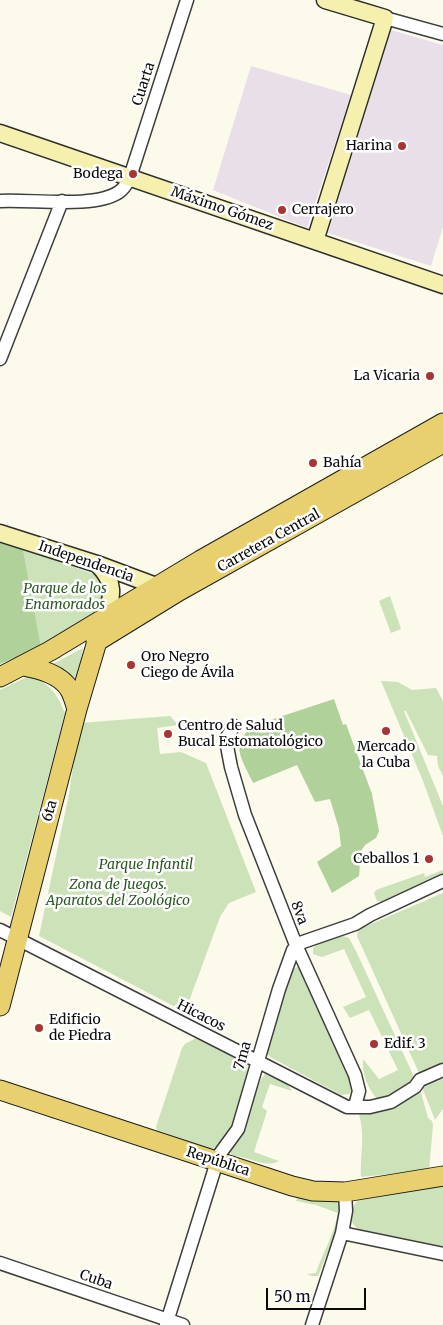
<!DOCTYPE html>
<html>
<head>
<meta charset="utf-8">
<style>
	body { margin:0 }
	#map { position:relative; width:443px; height:1325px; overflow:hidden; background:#fcfaea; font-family:Merriweather,serif }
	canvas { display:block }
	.scale { position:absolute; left:266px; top:1288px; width:100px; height:22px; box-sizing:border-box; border:2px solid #0a0a0a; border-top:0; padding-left:6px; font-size:15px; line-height:18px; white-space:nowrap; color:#0a0a0a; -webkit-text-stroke:4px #fff; paint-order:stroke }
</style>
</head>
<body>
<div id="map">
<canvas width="443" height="1325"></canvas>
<div class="scale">50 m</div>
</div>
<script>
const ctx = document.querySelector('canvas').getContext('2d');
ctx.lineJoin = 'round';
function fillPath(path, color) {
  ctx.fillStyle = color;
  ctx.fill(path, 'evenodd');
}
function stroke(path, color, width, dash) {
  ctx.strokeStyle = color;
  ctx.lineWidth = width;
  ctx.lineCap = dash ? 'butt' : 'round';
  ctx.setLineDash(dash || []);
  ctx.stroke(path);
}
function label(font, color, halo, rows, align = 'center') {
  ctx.font = font + ' Merriweather,serif';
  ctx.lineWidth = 5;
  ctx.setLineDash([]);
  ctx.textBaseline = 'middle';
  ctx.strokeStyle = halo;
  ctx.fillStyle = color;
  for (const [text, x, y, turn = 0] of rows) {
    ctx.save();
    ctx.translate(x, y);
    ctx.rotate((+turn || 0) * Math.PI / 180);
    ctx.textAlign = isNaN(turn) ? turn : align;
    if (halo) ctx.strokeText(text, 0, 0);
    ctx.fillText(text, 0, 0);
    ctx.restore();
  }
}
fillPath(new Path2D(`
	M391,30l52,15v182l-12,39 -103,-33z
	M251,66l100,29 -44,133 -94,-38z`), '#e8dfe9');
fillPath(new Path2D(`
	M23,549l76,27 9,13 -7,25 -60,33z
	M390,596l11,33 -10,4 -12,-32z
	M83,648l-8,40 -24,-23z
	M29,676c19,5 29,19 36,37l-54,204 -11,-6v-221z
	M381,681l17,1 14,8 24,-2 7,13v75l-5,-10 -1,-10 -9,-1 -22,-44h-2l39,95v30l-20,-55z
	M170,716l8,9 -21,3 3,26 21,-2 25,11 50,129 -27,11 -9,14 -35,95 -146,-76 29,-137 12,-76z
	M443,870v5l-61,27 -5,-1 -3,-8 2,-3 48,-17 1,4z
	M443,893v171l-21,10 -3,-1 -62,-137 1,-5 6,-4z
	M343,936l6,2 7,13 59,128 -29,21 -10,-2c-9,-12 -14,-24 -13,-39l16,20 19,-9 -29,-60 -19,8 -7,-11 23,-10 -22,-48 -22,8 -9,-3v-6l6,-5z
	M297,967l5,2 50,111 1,9 -4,5 -8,1 -69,-37 -5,-4 2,-18 24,-67z
	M196,1038l51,26c3,19 -15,83 -37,85l-53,-19 -1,-3 26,-79 3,-4z
	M265,1074l22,10 5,7 -22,-7 -8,23 5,4 -13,41 25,9c-15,8 -30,-5 -46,-5l-3,-4 9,-12 22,-61z
	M443,1079v30l-8,11 -13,-33z
	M420,1089l8,29 4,3 1,4 -4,45 -68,7c-1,-24 5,-43 -3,-66z
	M443,1186v61l-83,-17c-13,-7 -11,-22 -1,-30z
	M297,1198h30l9,2 4,8 -1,16 -21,52h-7l-4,-2 9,-1c7,-21 18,-38 22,-60l-22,-8 -20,-4z`), '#cce2b9');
fillPath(new Path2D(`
	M0,541l23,8 18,98 -41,17z
	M334,699l9,26 3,-1 26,70 7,37 -3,7 -11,7 -4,6 -2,25 -27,17 -15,-31 24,-16 -2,-17 -9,-30 -15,3 -18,-37 -44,18c-11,-24 -25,-40 2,-58z`), '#b0d19a');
const street = new Path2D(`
	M385,18l58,16
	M0,201c31,-2 94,8 119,-9 6,-4 8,-9 11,-15l57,-177
	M0,359l62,-158
	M234,726l-7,11v9l4,21 14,48 51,130 59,130 4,16 -4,15
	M0,930l347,177h23l21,-5 24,-15 5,-7 23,-10
	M342,1233l101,21
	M0,1263l183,62
	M166,1325l53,-170 19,-26 41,-140 14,-39 7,-7 55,-19 15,-9 73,-34
	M312,1325l30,-92 4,-22 -1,-19`);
const secondary = new Path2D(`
	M0,133l443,152
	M315,241l70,-223 -60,-18
	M0,533l97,31 59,22
	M97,564c18,17 17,32 7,54`);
const primary = new Path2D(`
	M96,642l83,-51 264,-148
	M23,666c16,3 38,8 47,24 3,5 5,13 7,19
	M0,677l50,-26 151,-91 242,-137
	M0,1006l77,-297 27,-91
	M0,1090l292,96 21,5 32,1 98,-16`);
stroke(street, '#3d3d3d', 15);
stroke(secondary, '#2c2c2c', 19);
stroke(primary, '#1b1b1b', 21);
stroke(street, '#fff', 12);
stroke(secondary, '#f5f0ad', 16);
stroke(primary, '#e8d06f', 19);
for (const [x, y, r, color] of [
	[402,146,5,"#a93434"],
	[133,174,5,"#a93434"],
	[282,210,5,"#a93434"],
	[430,376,5,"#a93434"],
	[313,463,5,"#a93434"],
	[131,665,5,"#a93434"],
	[386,731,5,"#a93434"],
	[168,734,5,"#a93434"],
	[429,859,5,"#a93434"],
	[39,1028,5,"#a93434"],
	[374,1044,5,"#a93434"]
]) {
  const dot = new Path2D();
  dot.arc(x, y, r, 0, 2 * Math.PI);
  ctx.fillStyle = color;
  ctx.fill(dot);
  stroke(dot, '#fff', 2);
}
label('14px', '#0a0a0a', '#fff', [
	["Cuarta",144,84,-72],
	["Máximo Gómez",222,209,19],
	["Carretera Central",269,541,-29],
	["Independencia",86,562,19],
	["6ta",50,811,-75],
	["8va",299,913,69],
	["Hicacos",201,1016,27],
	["7ma",243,1056,-74],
	["República",218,1162,18],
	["Cuba",96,1280,19]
]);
label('14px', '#0a0a0a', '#fff', [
	["Harina",392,146,"right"],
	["Bodega",123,174,"right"],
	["Cerrajero",292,210],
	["La Vicaria",420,376,"right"],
	["Bahía",323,463],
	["Oro Negro",141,657],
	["Ciego de Ávila",141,673],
	["Centro de Salud",178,726],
	["Bucal Estomatológico",178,742],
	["Mercado",386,747,"center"],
	["la Cuba",386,763,"center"],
	["Ceballos 1",419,859,"right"],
	["Edificio",49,1020],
	["de Piedra",49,1036],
	["Edif. 3",384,1044]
], 'left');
label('italic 14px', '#2c5923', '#fff', [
	["Parque de los",65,589],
	["Enamorados",65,605],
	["Parque Infantil",146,865],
	["Zona de Juegos.",118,885],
	["Aparatos del Zoológico",118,901]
]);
</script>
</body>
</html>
